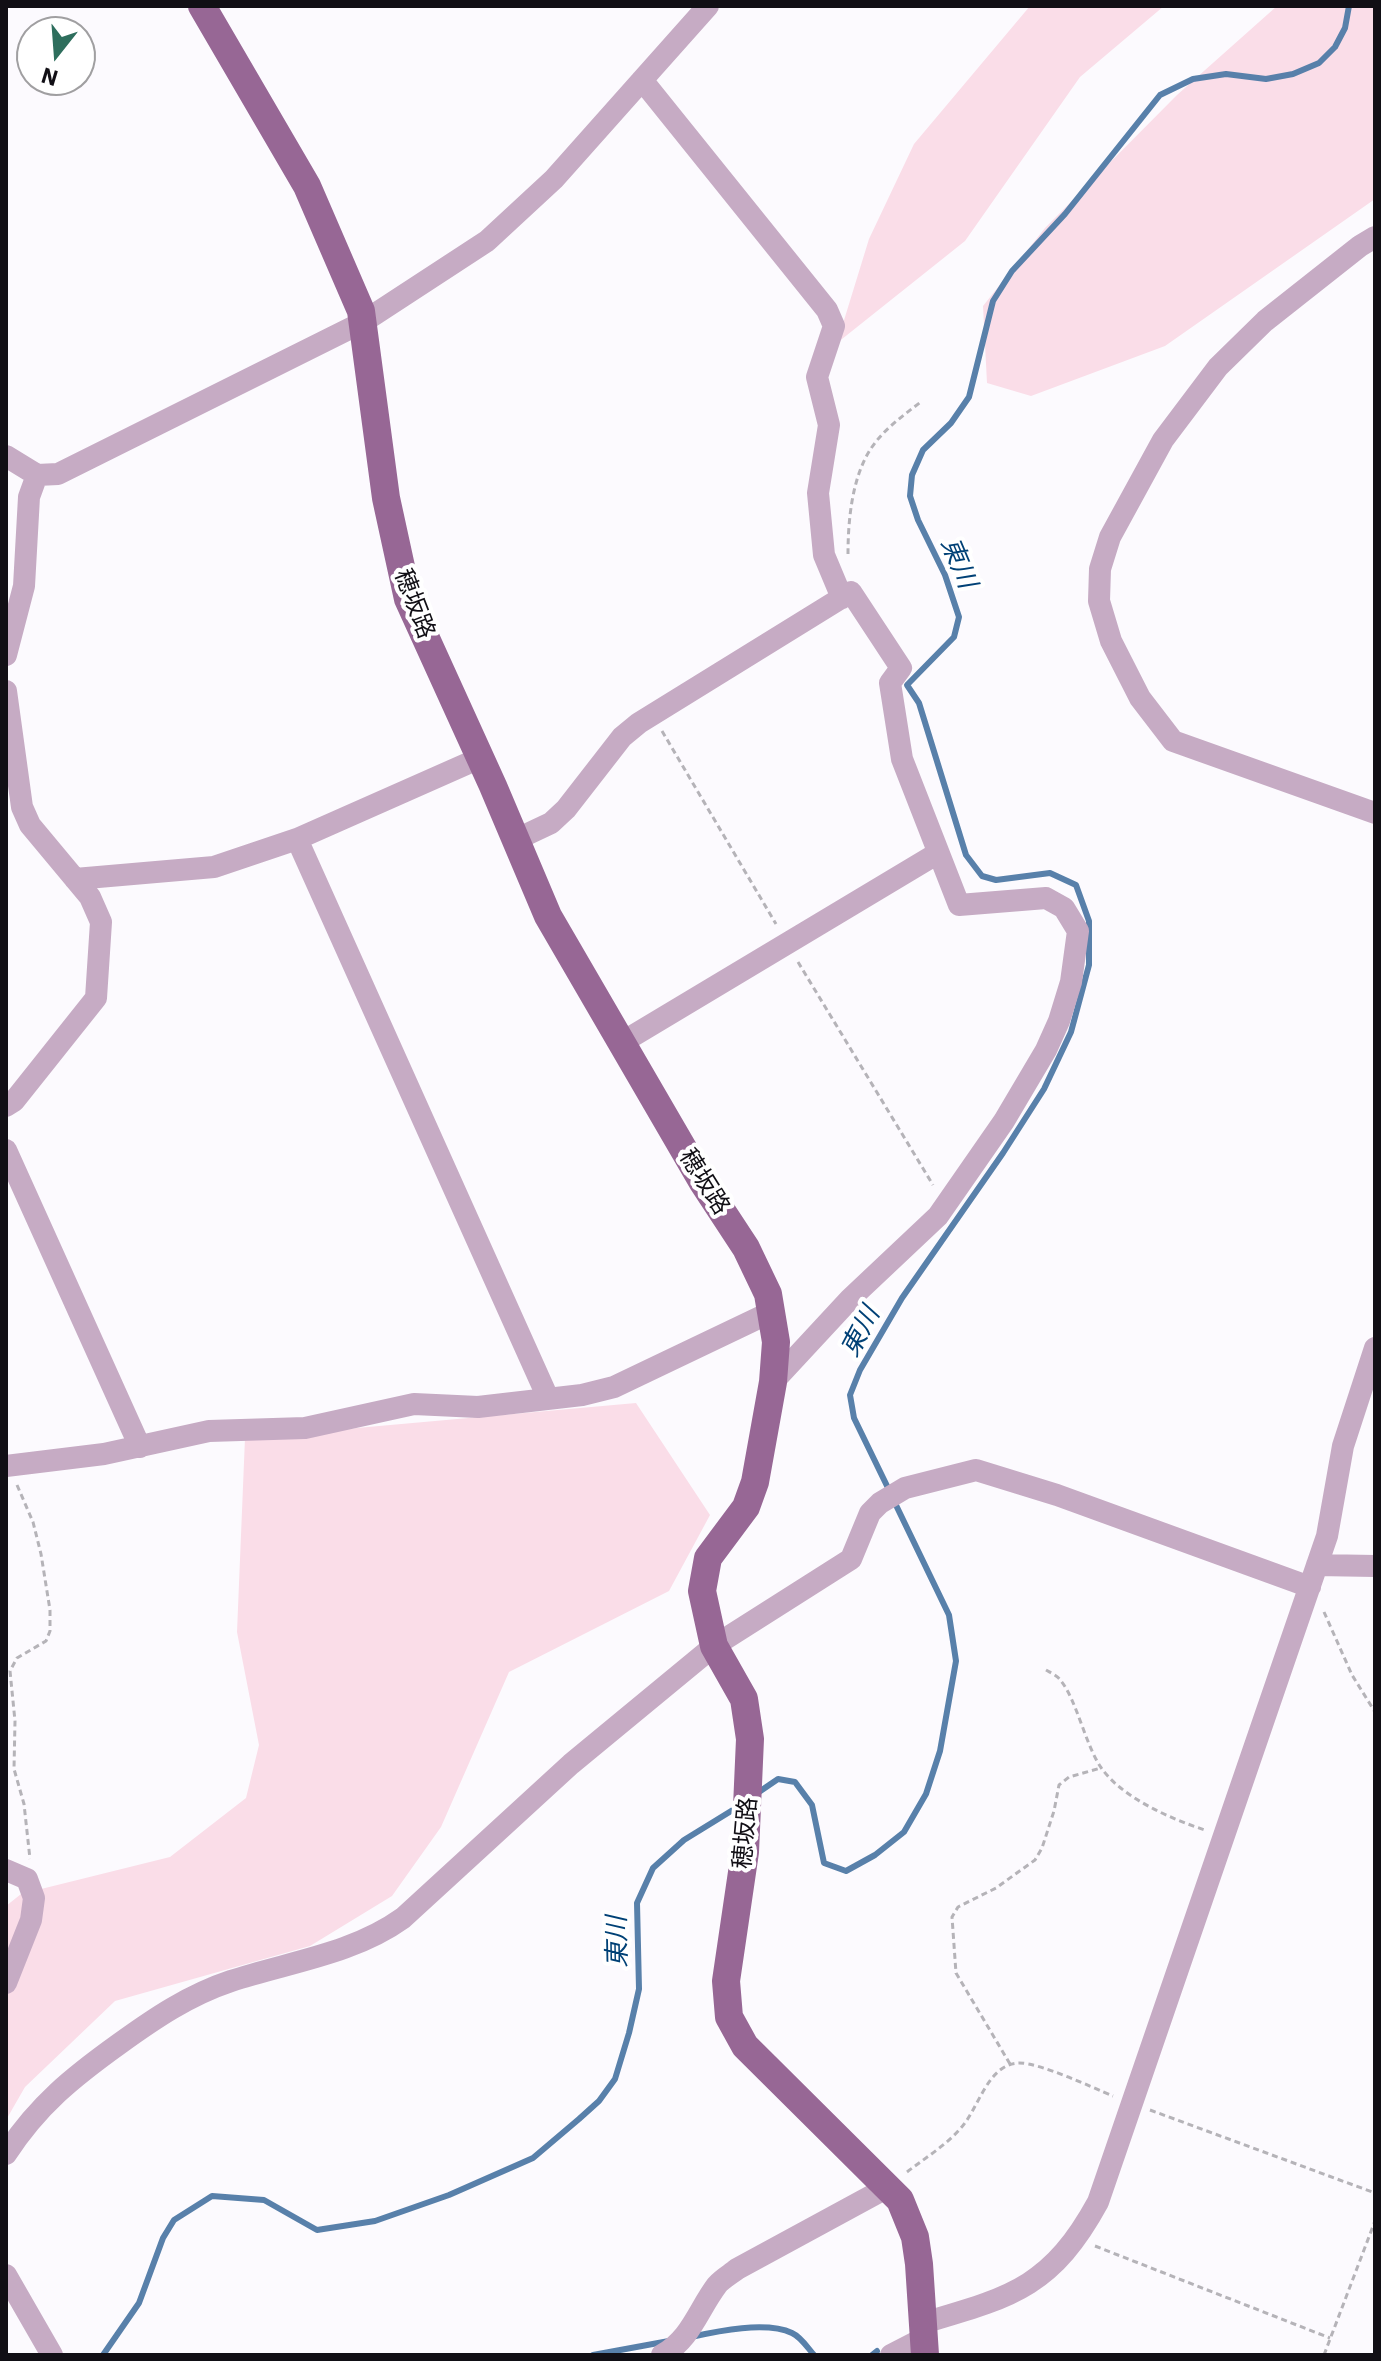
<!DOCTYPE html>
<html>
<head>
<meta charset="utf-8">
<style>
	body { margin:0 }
	#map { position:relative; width:1381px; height:2361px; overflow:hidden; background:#fcfafe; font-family:"IBM Plex Sans",sans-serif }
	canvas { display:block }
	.frame { position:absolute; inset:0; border:8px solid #110f15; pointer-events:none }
	.north { position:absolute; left:16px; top:16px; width:80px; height:80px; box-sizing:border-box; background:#fff; border:2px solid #a09fa1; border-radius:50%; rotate:197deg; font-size:22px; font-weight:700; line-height:32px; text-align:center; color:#110f15 }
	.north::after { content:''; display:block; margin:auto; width:28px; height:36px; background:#2e6e5d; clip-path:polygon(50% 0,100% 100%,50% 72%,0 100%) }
</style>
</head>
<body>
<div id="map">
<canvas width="1381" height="2361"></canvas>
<div class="frame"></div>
<div class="north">N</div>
</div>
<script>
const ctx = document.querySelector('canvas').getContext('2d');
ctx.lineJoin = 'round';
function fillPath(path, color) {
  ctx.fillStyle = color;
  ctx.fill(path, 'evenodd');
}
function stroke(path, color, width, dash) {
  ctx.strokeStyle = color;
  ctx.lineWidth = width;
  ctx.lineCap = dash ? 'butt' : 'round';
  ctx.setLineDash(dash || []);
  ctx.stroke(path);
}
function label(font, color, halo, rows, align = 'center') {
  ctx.font = font + ' "IBM Plex Sans","Noto Sans JP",sans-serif';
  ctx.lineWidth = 8;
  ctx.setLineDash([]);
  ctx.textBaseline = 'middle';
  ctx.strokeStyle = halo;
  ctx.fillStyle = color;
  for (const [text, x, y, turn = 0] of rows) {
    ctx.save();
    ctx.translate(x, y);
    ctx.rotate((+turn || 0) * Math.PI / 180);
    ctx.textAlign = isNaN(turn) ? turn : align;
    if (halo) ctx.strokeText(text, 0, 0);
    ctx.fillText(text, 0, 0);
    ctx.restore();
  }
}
fillPath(new Path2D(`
	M1030,6h134l-84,71 -115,164 -128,102 32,-104 45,-95z
	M1277,6h98v193l-210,147 -134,50 -44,-13 -4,-77 62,-78 132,-133z
	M636,1403l74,112 -41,76 -160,81 -68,155 -49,69 -82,50 -195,55 -90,86 -19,33v-214l15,-12 149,-37 76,-59 13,-53 -22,-113 8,-194z`), '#fadde8');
stroke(new Path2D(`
	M889,1490l-35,-72 -4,-23 10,-25 42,-72 101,-145 41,-64 27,-57 18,-67v-44l-13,-36 -26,-12 -54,7 -14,-4 -16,-21 -47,-152 -12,-18 47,-48 5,-20 -14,-42 -27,-55 -8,-24 2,-21 11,-25 28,-27 18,-26 24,-96 19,-30 53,-57 95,-119 33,-16 33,-5 40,5 27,-5 26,-11 16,-16 10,-19 4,-22
	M756,1794l22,-15 17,3 17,23 12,58 22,8 29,-16 29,-23 22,-38 14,-43 16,-90 -7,-46 -55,-114
	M691,2337c27,-6 75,-16 101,-4 9,4 15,14 22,22
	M103,2355l36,-52 24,-65 11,-18 38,-24 52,4 53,30 58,-9 74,-26 84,-37 46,-39 20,-18 16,-22 14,-46 10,-44 -2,-86 16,-35 31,-28 52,-32
	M593,2355l76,-14
	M872,2355l5,-4`), '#5880aa', 6);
stroke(new Path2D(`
	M848,554c0,-34 4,-78 24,-107 13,-19 32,-32 50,-46
	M662,731l114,193
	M798,962l135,223
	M17,1485l16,37 8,32 9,56v21l-4,10 -29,17 -7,13 5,50 -1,48 10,35 6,55
	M1324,1612l28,63 23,37
	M1046,1670c5,3 12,6 15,11 15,18 24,62 39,85 20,31 71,53 105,64
	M1010,2064l-54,-91 -4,-56 6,-10 38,-19 39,-28 7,-12 12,-37 5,-26 10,-8 32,-9
	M1150,2110l225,83
	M907,2172c18,-14 38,-26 53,-43 19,-20 27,-65 59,-66 22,0 72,24 94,33
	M1095,2246l235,92
	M1324,2355l51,-134`), '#b5b3b8', 3, [6, 4]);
stroke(new Path2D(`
	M642,80l185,230 7,16 -17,51 12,48 -11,68 6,62 18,43
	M1375,237l-15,9 -95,75 -47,46 -55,73 -53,97 -10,32 -1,32 12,40 29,57 33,43 202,72
	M6,456l31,19 21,-1 305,-152 124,-81 67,-62 154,-173
	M6,655l18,-69 5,-89 8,-22
	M6,691l16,116 8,18 60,72 11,25 -5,76 -82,103 -8,5
	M297,839l251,559
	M515,840l36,-17 15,-14 56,-72 17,-14 212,-131 50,76 -11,15 12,76 57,146 87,-7 18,10 14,23 -7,51 -12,39 -13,29 -42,71 -66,95 -88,83 -77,83
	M75,879l139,-12 83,-28 183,-81
	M621,1043l317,-190
	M6,1150l134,297
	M6,1466l98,-12 105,-23 96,-3 109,-24 64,3 104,-12 32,-8 157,-75
	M1317,1565l58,1
	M6,1870l21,9 7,19 -3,22 -25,63
	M6,2154c32,-49 67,-77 113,-110 36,-26 70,-49 112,-63 58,-19 122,-27 172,-63l168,-154 143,-118 137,-87 19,-46 10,-10 25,-15 71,-18 81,25 253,92
	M6,2275l46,80
	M923,2323c88,-26 128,-35 175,-121l229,-666 16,-90 32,-98
	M662,2355c29,-16 36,-45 55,-70 5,-6 14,-11 20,-16l151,-82
	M891,2355l33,-17`), '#c6abc4', 22);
stroke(new Path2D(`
	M202,6l105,180 54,125 25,187 22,101 85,187 55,130 154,265 44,67 22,46 8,48 -3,40 -18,100 -9,25 -38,51 -6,33 12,55 30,53 6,40 -5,113 -19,129 3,36 16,29 155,154 15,37 4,27 6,91`), '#976795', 28);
label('24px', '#110f15', '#fff', [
	["穂坂路",414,604,69],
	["穂坂路",704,1182,58],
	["穂坂路",746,1833,-85]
]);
label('italic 26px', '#004176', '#fff', [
	["東川",958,563,67],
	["東川",861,1332,-62],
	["東川",618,1942,-91]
]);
</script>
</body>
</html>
